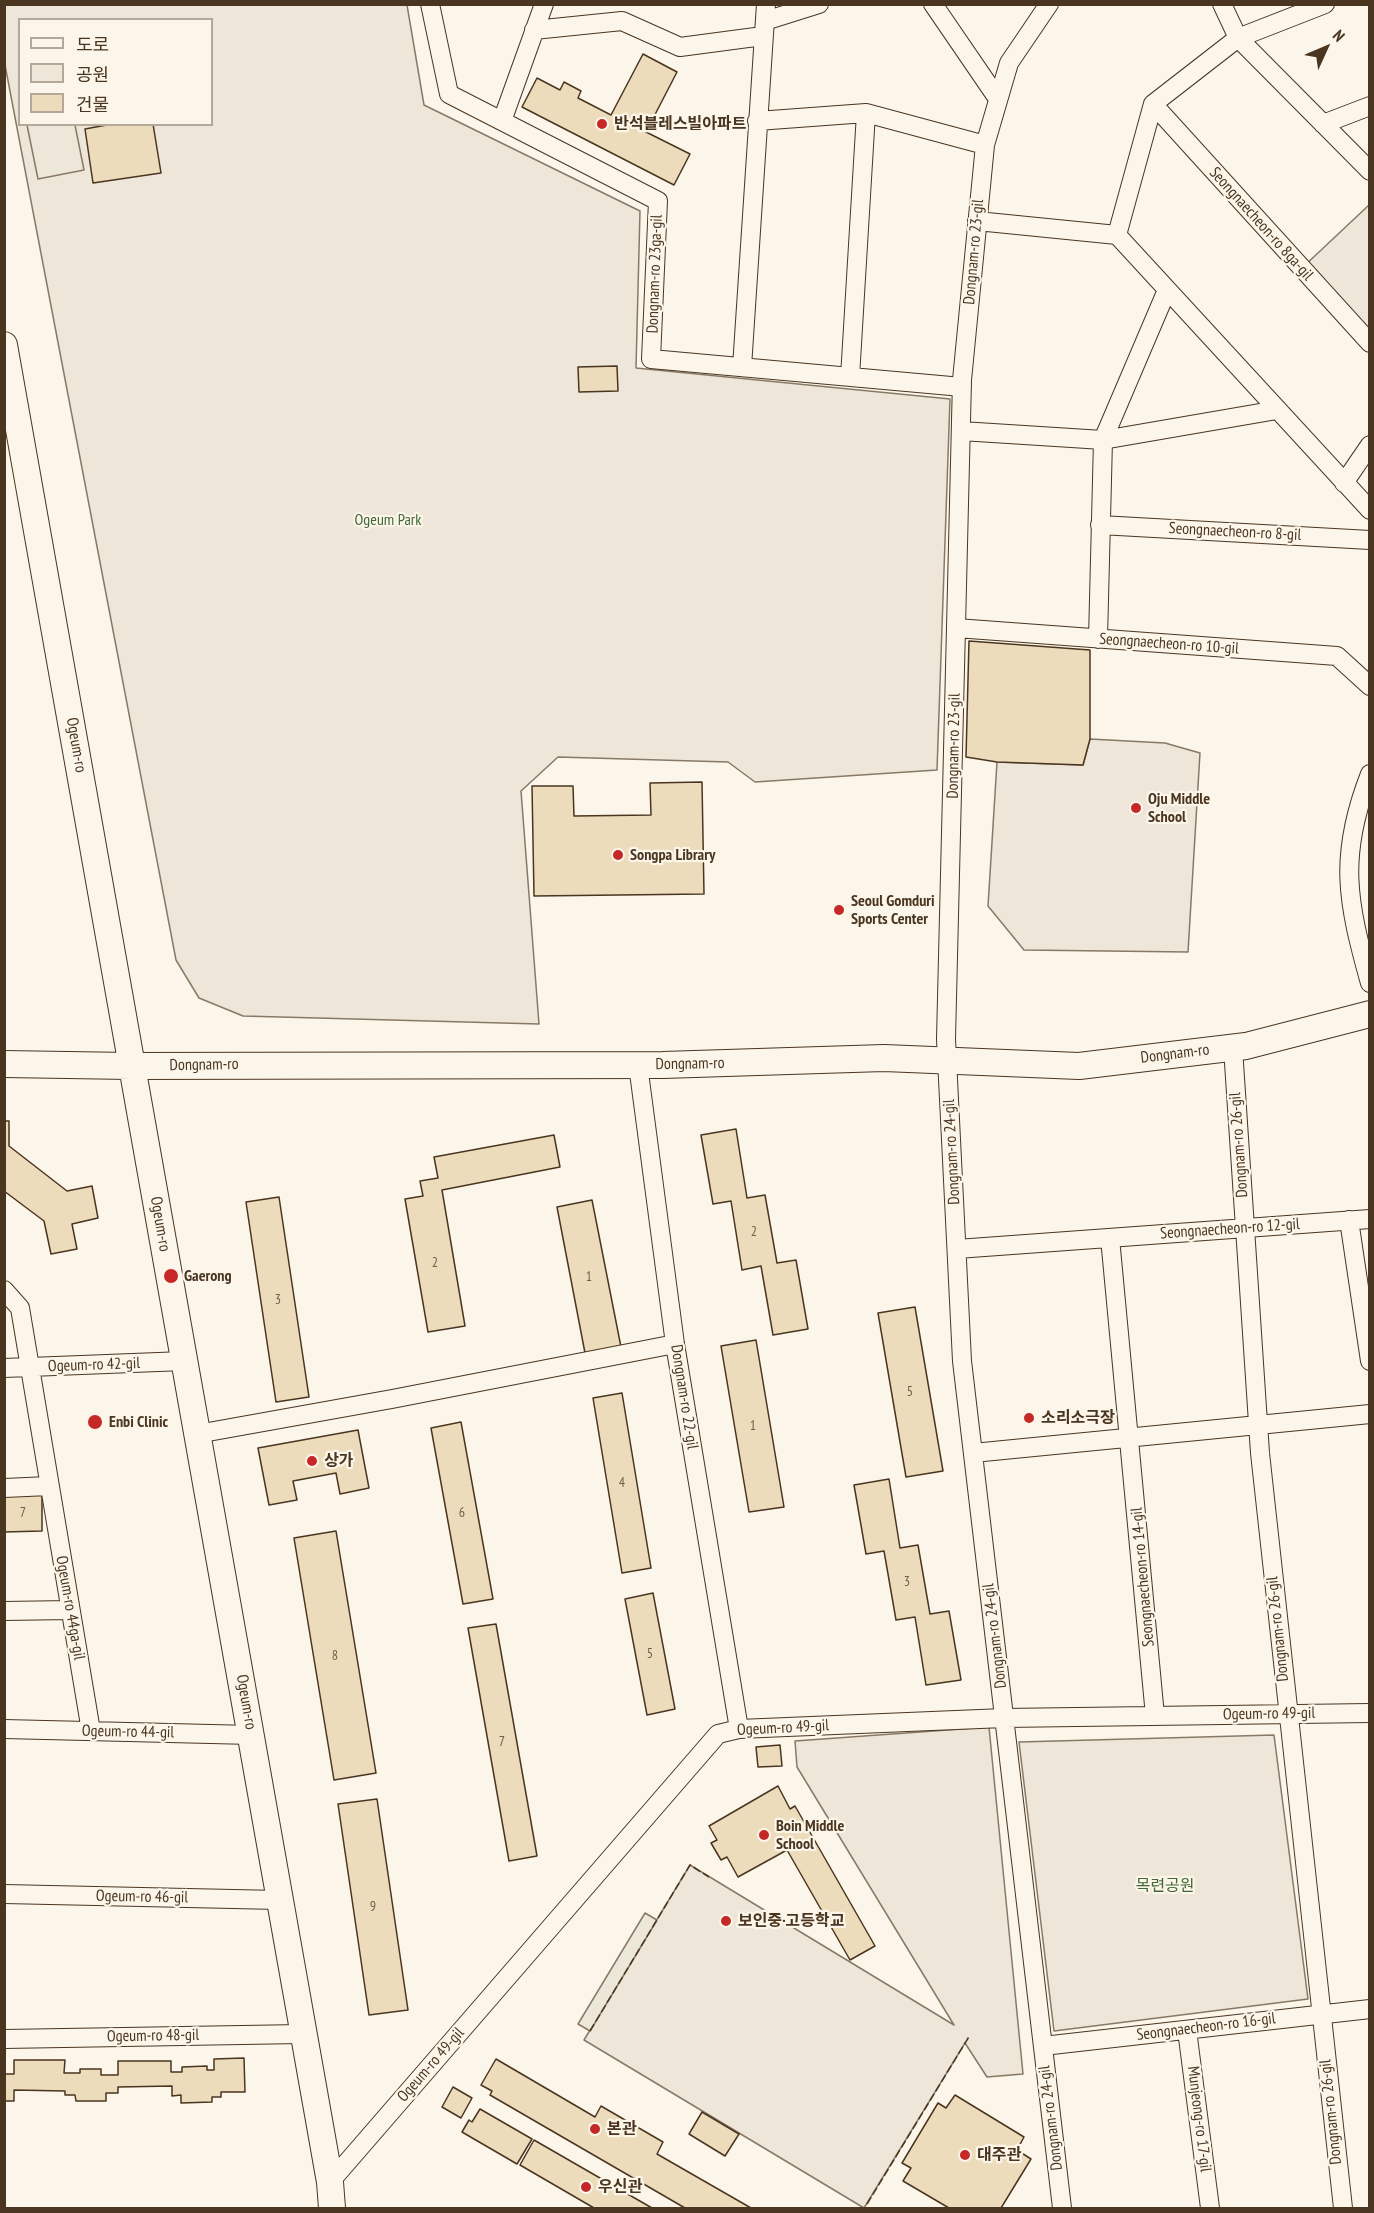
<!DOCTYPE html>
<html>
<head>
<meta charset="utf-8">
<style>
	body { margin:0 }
	#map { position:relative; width:1374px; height:2213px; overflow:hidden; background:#fbf6e9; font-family:"PT Sans Narrow","Noto Sans KR",sans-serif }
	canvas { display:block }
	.frame { position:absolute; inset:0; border:6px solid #4a3520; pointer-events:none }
	.legend { position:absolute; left:18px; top:18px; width:195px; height:108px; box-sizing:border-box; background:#fbf6e9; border:2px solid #b4a999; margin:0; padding:8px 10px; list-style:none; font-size:18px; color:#4a3520 }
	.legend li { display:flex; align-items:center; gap:12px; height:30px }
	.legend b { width:30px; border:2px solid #b4a999 }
	.north { position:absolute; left:1296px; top:18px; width:60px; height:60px; -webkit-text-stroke:4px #fbf6e9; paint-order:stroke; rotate:46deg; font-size:16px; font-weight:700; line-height:24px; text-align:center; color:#4a3520 }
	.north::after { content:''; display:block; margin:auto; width:21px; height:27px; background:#4a3520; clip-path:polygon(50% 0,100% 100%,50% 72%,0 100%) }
</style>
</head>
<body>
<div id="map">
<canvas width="1374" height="2213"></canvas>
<div class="frame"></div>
<ul class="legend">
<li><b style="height:8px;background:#fbf6e9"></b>도로</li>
<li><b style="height:16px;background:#ede6d9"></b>공원</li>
<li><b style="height:16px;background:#ecdcbc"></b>건물</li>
</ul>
<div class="north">N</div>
</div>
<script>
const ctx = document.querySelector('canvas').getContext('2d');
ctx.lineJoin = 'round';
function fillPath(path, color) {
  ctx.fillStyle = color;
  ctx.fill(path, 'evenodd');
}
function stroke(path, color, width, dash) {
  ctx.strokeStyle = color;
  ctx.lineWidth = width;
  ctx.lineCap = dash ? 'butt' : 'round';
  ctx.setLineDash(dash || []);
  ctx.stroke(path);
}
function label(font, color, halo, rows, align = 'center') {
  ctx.font = font + ' "PT Sans Narrow","Noto Sans KR",sans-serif';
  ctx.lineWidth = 4.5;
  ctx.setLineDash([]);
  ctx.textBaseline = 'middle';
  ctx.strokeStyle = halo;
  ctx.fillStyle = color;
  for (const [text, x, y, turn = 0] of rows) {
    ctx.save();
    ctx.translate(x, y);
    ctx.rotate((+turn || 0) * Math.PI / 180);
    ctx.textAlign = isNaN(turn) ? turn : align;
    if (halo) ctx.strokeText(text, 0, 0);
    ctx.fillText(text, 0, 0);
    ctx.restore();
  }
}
const green = new Path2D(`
	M4,5h403l17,100 216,106 -4,157 314,31 -13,371 -182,12 -27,-20 -170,-5 -37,34 18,233 -296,-8 -44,-18 -23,-38 -171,-895zM20,20h192v104h-192z
	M1369,205v138l-67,-75z
	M1090,739l75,4 35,10 -12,199 -164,-2 -36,-44 9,-144 86,3z
	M989,1727l34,347 -36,3 -22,-34 -101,165 -280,-168 106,-175 264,160 -157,-258 -2,-26z
	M1274,1735l34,264 -254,32 -35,-289z`);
fillPath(green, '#ede6d9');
stroke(green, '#887966', 1.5);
const parking = new Path2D(`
	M27,125h48l9,45 -46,9z
	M645,1913l12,7 -67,111 -12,-7z`);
fillPath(parking, '#ede7d9');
stroke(parking, '#887966', 1.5);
const building = new Path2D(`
	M643,54l34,18 -31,60 44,22 -16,31 -152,-78 15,-29 23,12 4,-8 17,9 -3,7 33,17z
	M112,124h41l8,49 -68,10 -8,-54z
	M617,366l1,25 -39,1 -1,-25z
	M969,641l121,9v89l-7,26 -86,-3 -31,-5z
	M702,782l2,112 -170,2 -2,-110h41l1,30 77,-1 -1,-32z
	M4,1121h5v25l58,45 25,-5 6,32 -26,6 5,25 -26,5 -7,-33 -40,-30z
	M736,1129l11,69 18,-3 12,68 19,-3 12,69 -35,6 -12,-69 -19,4 -11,-69 -18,3 -12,-69z
	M554,1135l6,32 -118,23 23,136 -37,6 -23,-133 18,-3 -3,-15 18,-3 -4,-21z
	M279,1197l30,200 -33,5 -30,-200z
	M592,1200l29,147 -36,6 -28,-146z
	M915,1307l28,164 -37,6 -28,-164z
	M756,1340l28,167 -35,5 -28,-166z
	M622,1393l29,175 -29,5 -29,-175z
	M461,1422l32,177 -30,5 -32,-176z
	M358,1430l11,58 -29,6 -4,-21 -43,8 4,19 -28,5 -11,-57z
	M889,1479l11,69 18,-3 12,69 19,-3 12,69 -35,5 -11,-68 -19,3 -12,-69 -18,3 -12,-69z
	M4,1495h38v36l-38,1z
	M336,1531l40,242 -42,7 -40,-242z
	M653,1593l22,116 -28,6 -22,-116z
	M496,1624l41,232 -28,5 -41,-233z
	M780,1745l2,21 -24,1 -2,-20z
	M778,1786l12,23 5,-3 80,140 -25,14 -63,-110 -49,27 -11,-20 -6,3 -10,-17 6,-3 -8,-14z
	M377,1799l31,211 -39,5 -31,-211z
	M244,2058l1,34h-24v5h-9v5l-31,1v-8l-9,1v-10l-54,1v6h-12v8h-30l-1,-6h-10v-4l-51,-1v11h-10v-27h10v-14h51l-1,13h16v-4h21v6h17v-14h53v11h11v-5l25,-1v4h7v-11z
	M496,2059l99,58 6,-11 62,36 -6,12 94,54h-66l-195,-113 2,-4 -11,-6z
	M453,2087l19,11 -11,20 -19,-11z
	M955,2095l69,42 -7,13 14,9 -30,49h-52l-46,-27 8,-13 -9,-5 36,-60 8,5z
	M480,2109l52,30 -15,25 -55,-32 7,-12 3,2z
	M702,2112l37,22 -14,22 -36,-22z
	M534,2140l118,68h-58l-74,-43z`);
fillPath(building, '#ecdcbc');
stroke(building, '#4a3520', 1.5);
const minor = new Path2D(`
	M430,4l19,90 209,107 -7,158 311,28
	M933,4l65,95
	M1049,4l-40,59 -24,82 -23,235 -16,659 16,322 100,847
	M1222,4l16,34 132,133
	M765,21l54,-17
	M534,30l88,-9 58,26 83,-11
	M1153,104l217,239
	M502,121l42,-117
	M757,121l109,-8 119,32
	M1323,124l47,-18
	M977,221l140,14 253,275
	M1117,235l36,-131 85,-66 87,-34
	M742,367l24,-363
	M850,377l16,-264
	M961,431l142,9 174,-30
	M1344,483l26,-38
	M1100,525l270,15
	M956,628l381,28 33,30
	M1098,639l5,-199 64,-150
	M1370,774c-32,82 -23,127 0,209
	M1233,1048l27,405 83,755
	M638,1065l37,279 64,385
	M1349,1220l21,141
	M1110,1238l45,478
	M957,1249l413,-30
	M4,1290l16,18 71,423
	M4,1368l180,-7
	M197,1434l195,-35 283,-55
	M973,1453l397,-39
	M4,1488l45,-2
	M4,1611l66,-1
	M4,1729l248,6
	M4,1894l275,6
	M1187,2030l23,178
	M4,2039l298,-5
	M1043,2046l327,-37
	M330,2182l388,-448 21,-5 265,-11 366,-5`);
const secondary = new Path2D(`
	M4,345l326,1837 2,26
	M4,1064l126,2 533,-1 221,-7 195,8 167,-20 124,-32`);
stroke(minor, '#4a3520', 20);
stroke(secondary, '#4a3520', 28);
stroke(minor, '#fbf6e9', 18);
stroke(secondary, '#fbf6e9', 26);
stroke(new Path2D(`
	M590,2031l100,-166 19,12
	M867,2204l103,-169`), '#4a3520', 1.5, [8, 3]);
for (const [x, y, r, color] of [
	[602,124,6,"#c62828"],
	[1136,808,6,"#c62828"],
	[618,855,6,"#c62828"],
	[839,910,6,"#c62828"],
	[171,1276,8,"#c62828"],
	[1029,1418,6,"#c62828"],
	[95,1422,8,"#c62828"],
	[312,1461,6,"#c62828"],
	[764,1835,6,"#c62828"],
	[726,1921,6,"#c62828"],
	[595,2129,6,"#c62828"],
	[965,2155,6,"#c62828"],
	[586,2187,6,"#c62828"]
]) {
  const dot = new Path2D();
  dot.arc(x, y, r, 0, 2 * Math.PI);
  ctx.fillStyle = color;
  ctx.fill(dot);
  stroke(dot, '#fbf6e9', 2);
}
label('14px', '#725f47', null, [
	["2",754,1232],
	["2",435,1263],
	["1",589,1277],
	["3",278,1300],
	["5",910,1392],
	["1",753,1426],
	["4",622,1483],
	["7",23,1513],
	["6",462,1513],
	["3",907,1582],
	["5",650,1654],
	["8",335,1656],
	["7",502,1742],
	["9",373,1907]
]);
label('bold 16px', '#4a3520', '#fbf6e9', [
	["반석블레스빌아파트",614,124],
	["Oju Middle",1148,799],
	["School",1148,817],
	["Songpa Library",630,855],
	["Seoul Gomduri",851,901],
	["Sports Center",851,919],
	["Gaerong",184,1276],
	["소리소극장",1041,1418],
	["Enbi Clinic",109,1422],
	["상가",324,1461],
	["Boin Middle",776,1826],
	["School",776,1844],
	["보인중·고등학교",738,1921],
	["본관",607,2129],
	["대주관",977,2155],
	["우신관",598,2187]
], 'left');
label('16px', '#4a3520', '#fbf6e9', [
	["Seongnaecheon-ro 8ga-gil",1261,224,48],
	["Dongnam-ro 23-gil",974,252,-85],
	["Dongnam-ro 23ga-gil",655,274,-88],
	["Seongnaecheon-ro 8-gil",1235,532,3],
	["Seongnaecheon-ro 10-gil",1169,644,4],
	["Ogeum-ro",76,745,80],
	["Dongnam-ro 23-gil",954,746,-89],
	["Dongnam-ro",1175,1054,-7],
	["Dongnam-ro",690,1064,-1],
	["Dongnam-ro",204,1065,-1],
	["Dongnam-ro 26-gil",1239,1145,-94],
	["Dongnam-ro 24-gil",952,1152,-93],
	["Ogeum-ro",160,1224,80],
	["Seongnaecheon-ro 12-gil",1230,1229,-4],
	["Ogeum-ro 42-gil",94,1365,-2],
	["Dongnam-ro 22-gil",684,1397,81],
	["Seongnaecheon-ro 14-gil",1143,1577,-95],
	["Ogeum-ro 44ga-gil",70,1608,80],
	["Dongnam-ro 26-gil",1278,1629,-96],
	["Dongnam-ro 24-gil",995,1636,-97],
	["Ogeum-ro",246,1702,80],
	["Ogeum-ro 49-gil",1269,1714,-1],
	["Ogeum-ro 49-gil",783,1728,-3],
	["Ogeum-ro 44-gil",128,1732,1],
	["Ogeum-ro 46-gil",142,1897,1],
	["Seongnaecheon-ro 16-gil",1206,2027,-7],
	["Ogeum-ro 48-gil",153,2036,-1],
	["Ogeum-ro 49-gil",431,2065,-49],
	["Dongnam-ro 26-gil",1331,2112,-96],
	["Dongnam-ro 24-gil",1051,2118,-97],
	["Munjeong-ro 17-gil",1199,2119,83]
]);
label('16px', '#436837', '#fbf6e9', [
	["Ogeum Park",388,520],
	["목련공원",1165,1886]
]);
</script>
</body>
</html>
